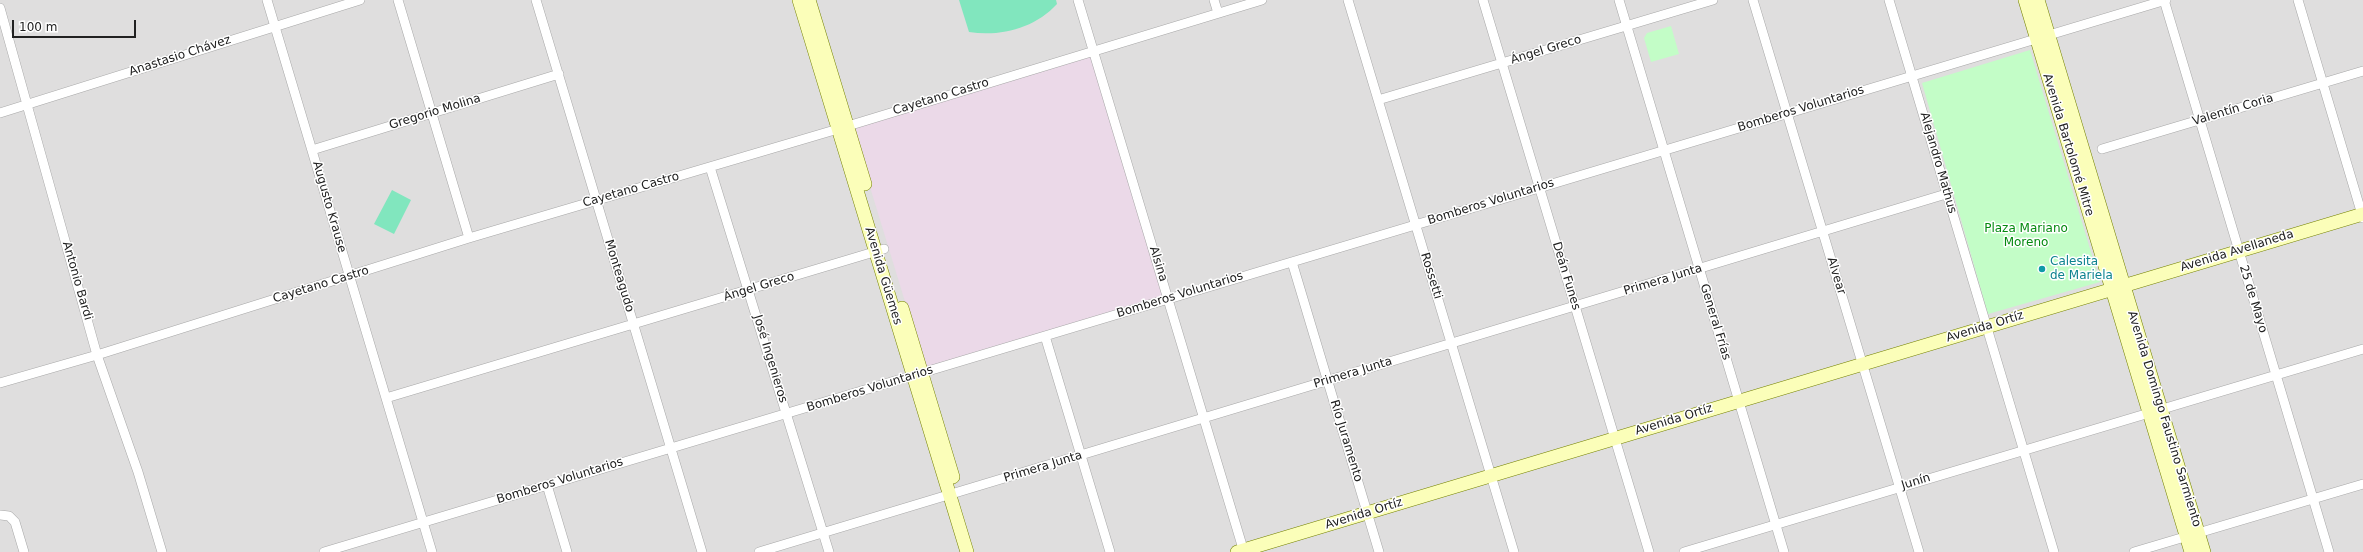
<!DOCTYPE html>
<html>
<head>
<meta charset="utf-8">
<style>
	body { margin:0 }
	#map { position:relative; width:2363px; height:552px; overflow:hidden; background:#f2eee7; font-family:"DejaVu Sans",sans-serif }
	canvas { display:block }
	.scale { position:absolute; left:12px; top:20px; width:124px; height:18px; box-sizing:border-box; border:2px solid #212121; border-top:0; padding-left:5px; font-size:12px; line-height:14px; white-space:nowrap; color:#212121; -webkit-text-stroke:3px #fff; paint-order:stroke }
</style>
</head>
<body>
<div id="map">
<canvas width="2363" height="552"></canvas>
<div class="scale">100 m</div>
</div>
<script>
const ctx = document.querySelector('canvas').getContext('2d');
ctx.lineJoin = 'round';
function fillPath(path, color) {
  ctx.fillStyle = color;
  ctx.fill(path, 'evenodd');
}
function stroke(path, color, width, dash) {
  ctx.strokeStyle = color;
  ctx.lineWidth = width;
  ctx.lineCap = dash ? 'butt' : 'round';
  ctx.setLineDash(dash || []);
  ctx.stroke(path);
}
function label(font, color, halo, rows, align = 'center') {
  ctx.font = font + ' "DejaVu Sans",sans-serif';
  ctx.lineWidth = 3;
  ctx.setLineDash([]);
  ctx.textBaseline = 'middle';
  ctx.strokeStyle = halo;
  ctx.fillStyle = color;
  for (const [text, x, y, turn = 0] of rows) {
    ctx.save();
    ctx.translate(x, y);
    ctx.rotate((+turn || 0) * Math.PI / 180);
    ctx.textAlign = isNaN(turn) ? turn : align;
    if (halo) ctx.strokeText(text, 0, 0);
    ctx.fillText(text, 0, 0);
    ctx.restore();
  }
}
fillPath(new Path2D(`
	M0,0h2363v552h-2363z`), '#dfdede');
fillPath(new Path2D(`
	M1092,55l72,241 -239,71 -73,-239z`), '#ebd9e8');
fillPath(new Path2D(`
	M1671,26l8,28 -28,8 -7,-24 3,-5z
	M2030,50l70,232 -112,32 -66,-231z`), '#c3fdc7');
fillPath(new Path2D(`
	M959,0h97l1,4c-22,24 -56,33 -88,28z
	M392,190l19,10 -17,34 -20,-10z`), '#81e6be');
const street = new Path2D(`
	M267,0l165,552
	M398,0l71,238
	M536,0l166,552
	M1078,0l166,552
	M1214,0l4,13
	M1348,0l166,552
	M1483,0l166,552
	M1619,0l165,552
	M1753,0l166,552
	M1889,0l165,552
	M2164,0l165,552
	M2298,0l65,218
	M0,8l97,347 41,117 24,80
	M1378,100l335,-100
	M0,113l360,-113
	M2102,149l261,-78
	M312,150l247,-76
	M710,167l119,385
	M1292,262l87,290
	M1045,336l65,216
	M0,383l97,-28 372,-117 369,-109 424,-129
	M386,398l498,-149
	M547,485l20,67
	M0,515l9,1 6,6 9,30
	M324,552l1842,-552
	M759,552l1187,-358
	M1684,552l679,-203
	M2134,552l229,-68`);
const secondary = new Path2D(`
	M799,0l168,552
	M809,0l56,184
	M2025,0l166,552
	M2038,0l166,552
	M902,308l51,169
	M1237,552l1126,-338`);
stroke(street, '#a8a8a8', 10);
stroke(secondary, '#738000', 14);
stroke(street, '#fff', 9);
stroke(secondary, '#fbfeb9', 13);
for (const [x, y, r, color] of [
	[2042,269,4,"#0f9aa8"]
]) {
  const dot = new Path2D();
  dot.arc(x, y, r, 0, 2 * Math.PI);
  ctx.fillStyle = color;
  ctx.fill(dot);
  stroke(dot, '#fff', 1.5);
}
label('12px', '#212121', '#fff', [
	["Ángel Greco",1546,50,-17],
	["Anastasio Chávez",180,56,-18],
	["Cayetano Castro",941,97,-17],
	["Bomberos Voluntarios",1801,109,-17],
	["Valentín Coria",2233,110,-17],
	["Gregorio Molina",435,112,-17],
	["Avenida Bartolomé Mitre",2068,145,73],
	["Alejandro Mathus",1938,163,74],
	["Cayetano Castro",631,190,-16],
	["Bomberos Voluntarios",1491,202,-17],
	["Augusto Krause",329,207,74],
	["Avenida Avellaneda",2237,251,-17],
	["Alsina",1158,264,73],
	["Monteagudo",619,276,73],
	["Avenida Güemes",883,276,73],
	["Rossetti",1431,276,73],
	["Deán Funes",1566,276,73],
	["Alvear",1836,276,73],
	["Primera Junta",1663,280,-17],
	["Antonio Bardi",77,281,74],
	["Cayetano Castro",321,285,-17],
	["Ángel Greco",759,287,-17],
	["Bomberos Voluntarios",1180,295,-17],
	["25 de Mayo",2253,299,73],
	["General Frías",1715,322,73],
	["Avenida Ortíz",1985,327,-17],
	["José Ingenieros",770,359,73],
	["Primera Junta",1353,373,-17],
	["Bomberos Voluntarios",870,389,-17],
	["Avenida Domingo Faustino Sarmiento",2164,419,73],
	["Avenida Ortíz",1674,420,-17],
	["Río Juramento",1346,441,73],
	["Primera Junta",1043,467,-17],
	["Bomberos Voluntarios",560,481,-17],
	["Junín",1916,482,-17],
	["Avenida Ortíz",1364,514,-17]
]);
label('12px', '#048a0f', '#fff', [
	["Plaza Mariano",2026,229],
	["Moreno",2026,243]
]);
label('12px', '#0d838f', '#fff', [
	["Calesita",2050,262],
	["de Mariela",2050,276]
], 'left');
</script>
</body>
</html>
